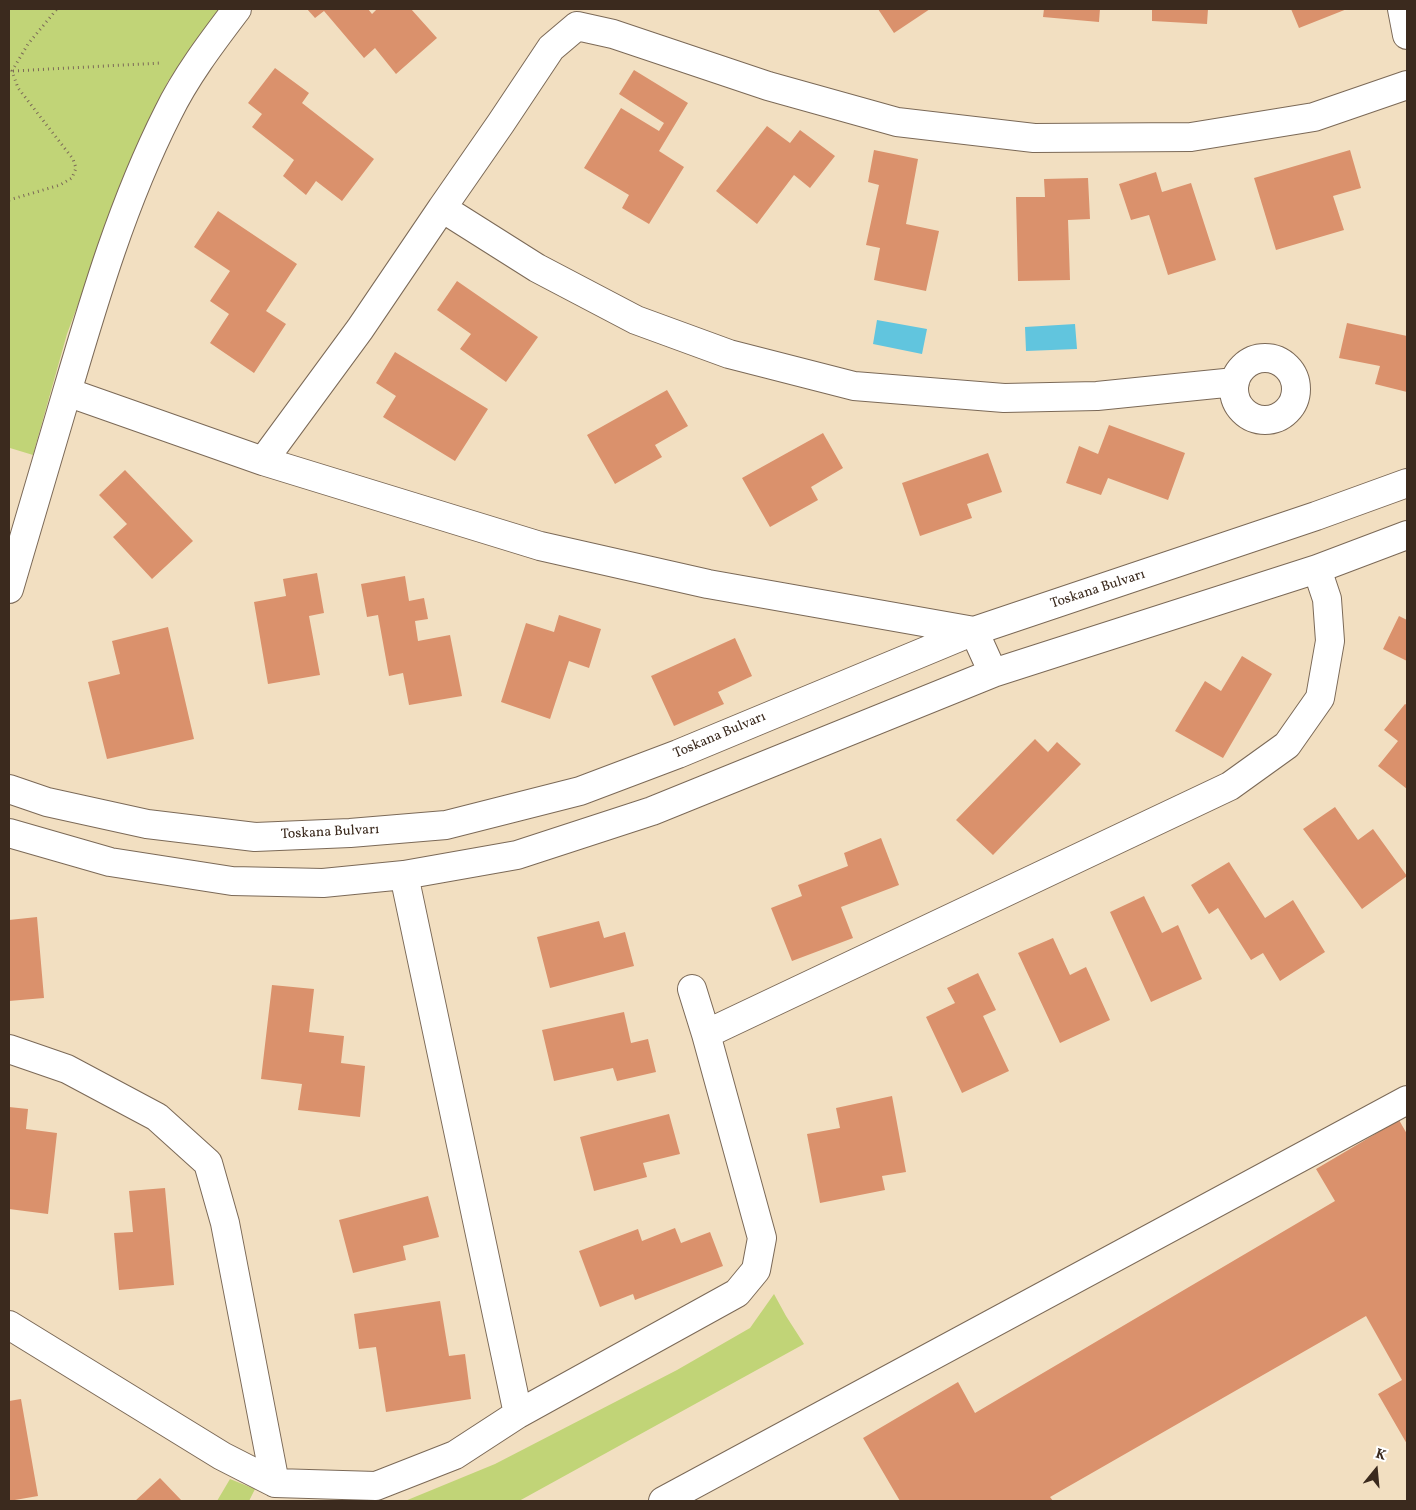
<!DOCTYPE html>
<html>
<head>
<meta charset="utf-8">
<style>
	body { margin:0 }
	#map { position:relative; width:1416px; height:1510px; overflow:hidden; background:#f2dfc1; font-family:Vollkorn,serif }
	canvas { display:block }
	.frame { position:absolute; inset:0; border:10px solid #3b2a1e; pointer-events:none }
	.north { position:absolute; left:1351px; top:1445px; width:50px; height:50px; -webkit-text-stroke:4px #fff; paint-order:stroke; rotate:17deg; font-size:14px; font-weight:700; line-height:20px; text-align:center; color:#3b2a1e }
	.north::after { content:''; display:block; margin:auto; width:18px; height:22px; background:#3b2a1e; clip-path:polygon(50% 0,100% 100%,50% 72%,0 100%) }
</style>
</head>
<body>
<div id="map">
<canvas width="1416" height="1510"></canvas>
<div class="frame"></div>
<div class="north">K</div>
</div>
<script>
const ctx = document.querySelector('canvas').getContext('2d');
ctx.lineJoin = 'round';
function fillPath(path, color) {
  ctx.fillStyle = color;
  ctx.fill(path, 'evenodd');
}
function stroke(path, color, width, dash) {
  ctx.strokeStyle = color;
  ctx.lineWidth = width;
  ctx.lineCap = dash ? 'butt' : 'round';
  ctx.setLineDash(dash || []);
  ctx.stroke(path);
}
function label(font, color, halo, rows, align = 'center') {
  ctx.font = font + ' Vollkorn,serif';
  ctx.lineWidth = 4;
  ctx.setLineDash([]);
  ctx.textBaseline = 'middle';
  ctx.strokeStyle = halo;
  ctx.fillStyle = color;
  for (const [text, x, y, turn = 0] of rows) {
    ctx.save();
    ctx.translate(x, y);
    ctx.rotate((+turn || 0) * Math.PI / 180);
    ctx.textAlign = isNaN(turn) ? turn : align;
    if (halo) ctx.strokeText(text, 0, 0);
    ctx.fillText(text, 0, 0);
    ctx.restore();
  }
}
fillPath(new Path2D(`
	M9,9h214l-55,72 -68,164 -33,89 -34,121 -23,-7 -1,3z
	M774,1294l12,22 18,28 -285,157h-114l90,-37 182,-94 73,-42z
	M230,1479l25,10 -6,12h-32z`), '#c1d477');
fillPath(new Path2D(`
	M877,320l50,9 -5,25 -49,-10z
	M1075,324l2,25 -51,2 -1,-24z`), '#61c5de');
fillPath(new Path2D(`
	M307,9h61l4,5 5,-5h34l26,29 -41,36 -21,-26 -11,10 -40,-47 -9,7z
	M878,9h52l-36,24z
	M1044,9h56l-1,13 -56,-5z
	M1152,9h56l-1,15 -55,-3z
	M1291,9h56l-48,19z
	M275,68l34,25 -7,10 72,56 -32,42 -26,-20 -10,14 -23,-19 11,-16 -42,-33 10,-13 -14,-11z
	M634,70l54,33 -29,48 25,16 -35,57 -27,-16 7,-13 -45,-27 37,-60 38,23 5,-8 -45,-29z
	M767,126l23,17 10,-13 35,26 -25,32 -16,-13 -37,49 -41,-33z
	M874,150l44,9 -12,65 33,7 -13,60 -52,-11 6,-32 -14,-3 13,-60 -11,-3z
	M1350,150l11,38 -28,8 11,34 -68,20 -22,-72z
	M1156,172l6,20 29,-9 25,77 -48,15 -19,-60 -18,5 -12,-36z
	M1088,178l2,41 -22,1 2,60 -52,1 -2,-84h29l-1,-18z
	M218,211l79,53 -31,47 20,13 -32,49 -44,-30 19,-29 -19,-13 20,-30 -36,-24z
	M457,281l81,56 -32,45 -46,-33 11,-15 -34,-24z
	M1347,323l60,13v56l-32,-8 5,-18 -41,-8z
	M395,352l93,57 -33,52 -72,-44 13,-21 -20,-13z
	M667,390l21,36 -33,19 7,12 -47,27 -28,-49z
	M1109,425l76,28 -17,47 -60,-22 -7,17 -35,-12 13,-37 19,8z
	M823,433l20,35 -32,19 7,13 -48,27 -28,-49z
	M988,453l14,39 -35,12 5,14 -52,18 -18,-53z
	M125,470l68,71 -41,38 -39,-42 14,-13 -28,-29z
	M317,573l7,40 -15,3 11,59 -52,9 -14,-82 32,-6 -3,-17z
	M405,576l4,25 15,-3 4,21 -13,2 3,20 32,-6 12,61 -53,9 -6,-32 -14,3 -11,-61 -11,2 -6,-33z
	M559,615l42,14 -12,39 -20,-7 -19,58 -49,-17 25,-79 28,9z
	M1399,616l8,4v41l-24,-12z
	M168,627l26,112 -87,20 -19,-77 32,-8 -8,-33z
	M735,638l17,38 -34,16 6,12 -50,22 -23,-50z
	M1242,656l30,18 -49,84 -48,-27 30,-50 16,10z
	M1405,704l2,1v84l-29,-23 20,-25 -14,-11z
	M1035,739l13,13 9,-10 24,22 -88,91 -37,-35z
	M1335,807l23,33 15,-11 34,47 -45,33 -59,-80z
	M881,838l18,47 -58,22 12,31 -61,23 -21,-53 31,-12 -4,-11 50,-19 -4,-13z
	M1229,862l36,56 28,-18 32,52 -45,29 -17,-28 -12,7 -33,-52 -9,6 -18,-29z
	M1144,896l18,37 16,-8 24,54 -51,23 -41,-90z
	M37,917l7,81 -35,3v-81z
	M599,921l5,17 21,-6 9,34 -84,22 -13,-51z
	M1053,938l17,37 16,-8 24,53 -50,23 -42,-90z
	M978,973l18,37 -13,6 26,55 -47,22 -36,-76 29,-14 -8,-15z
	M272,985l42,4 -5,43 35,4 -3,27 24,3 -5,51 -62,-7 4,-26 -41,-5z
	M624,1012l7,31 17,-4 8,33 -39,9 -4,-13 -59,13 -12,-51z
	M892,1096l14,76 -24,4 3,14 -65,13 -13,-69 33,-6 -4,-20z
	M9,1107l19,2 -2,20 31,4 -9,81 -39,-5z
	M669,1114l11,40 -37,9 4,14 -53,14 -14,-54z
	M1399,1120l8,14v310l-29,-50 24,-14 -36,-64 -316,181 3,4h-153l-37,-63 95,-56 17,31 360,-212 -19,-32z
	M165,1188l9,97 -55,5 -5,-57 19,-1 -4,-41z
	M428,1196l11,41 -36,9 3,14 -53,13 -14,-53z
	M675,1228l6,15 29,-11 13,34 -88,34 -2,-6 -33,13 -21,-56 59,-22 4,12z
	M440,1301l9,55 16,-2 6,45 -85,13 -10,-65 -17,2 -5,-35z
	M21,1399l17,97 -29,5v-100z
	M160,1478l22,23h-47z`), '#da916c');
const street = new Path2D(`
	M1402,9l5,26
	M442,208l59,-85 50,-75 26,-22 36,8 155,52 129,36 137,16 157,-1 123,-20 93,-32
	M1234 389a31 31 0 1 1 62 0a31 31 0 1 1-62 0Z
	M67,392c28,-95 56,-190 101,-279 18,-37 44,-71 69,-104
	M263,461l277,85 168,38 266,47 19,42
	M9,589l58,-197 196,69 97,-132 82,-121 95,60 99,52 93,34 125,32 150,12 93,-2 138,-14
	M9,789l38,13 100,22 108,13 95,-4 96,-8 134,-34 98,-37 296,-123 342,-115 91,-33
	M9,833l101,29 122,19 91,2 81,-8 113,-20 135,-44 341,-138 324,-104 90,-34
	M404,875l114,539 219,-121 19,-23 6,-32 -56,-204
	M692,989l14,45 524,-248 57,-41 33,-47 10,-57 -3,-42 -10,-30
	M9,1049l58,20 90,48 51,46 17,60 50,260 101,3 79,-31 63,-41
	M9,1325l213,131 53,27
	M663,1501l744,-401`);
stroke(street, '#7b6957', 30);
stroke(new Path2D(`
	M13,71l148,-8
	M9,200l51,-15 12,-7 4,-10 -3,-9 -55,-71 -6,-17 16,-27 29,-35`), '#7b6957', 3, [1, 4]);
stroke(street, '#fff', 28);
label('14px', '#3b2a1e', '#fff', [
	["Toskana Bulvarı",1098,590,-18],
	["Toskana Bulvarı",720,736,-23],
	["Toskana Bulvarı",330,833,-3]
]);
</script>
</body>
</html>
